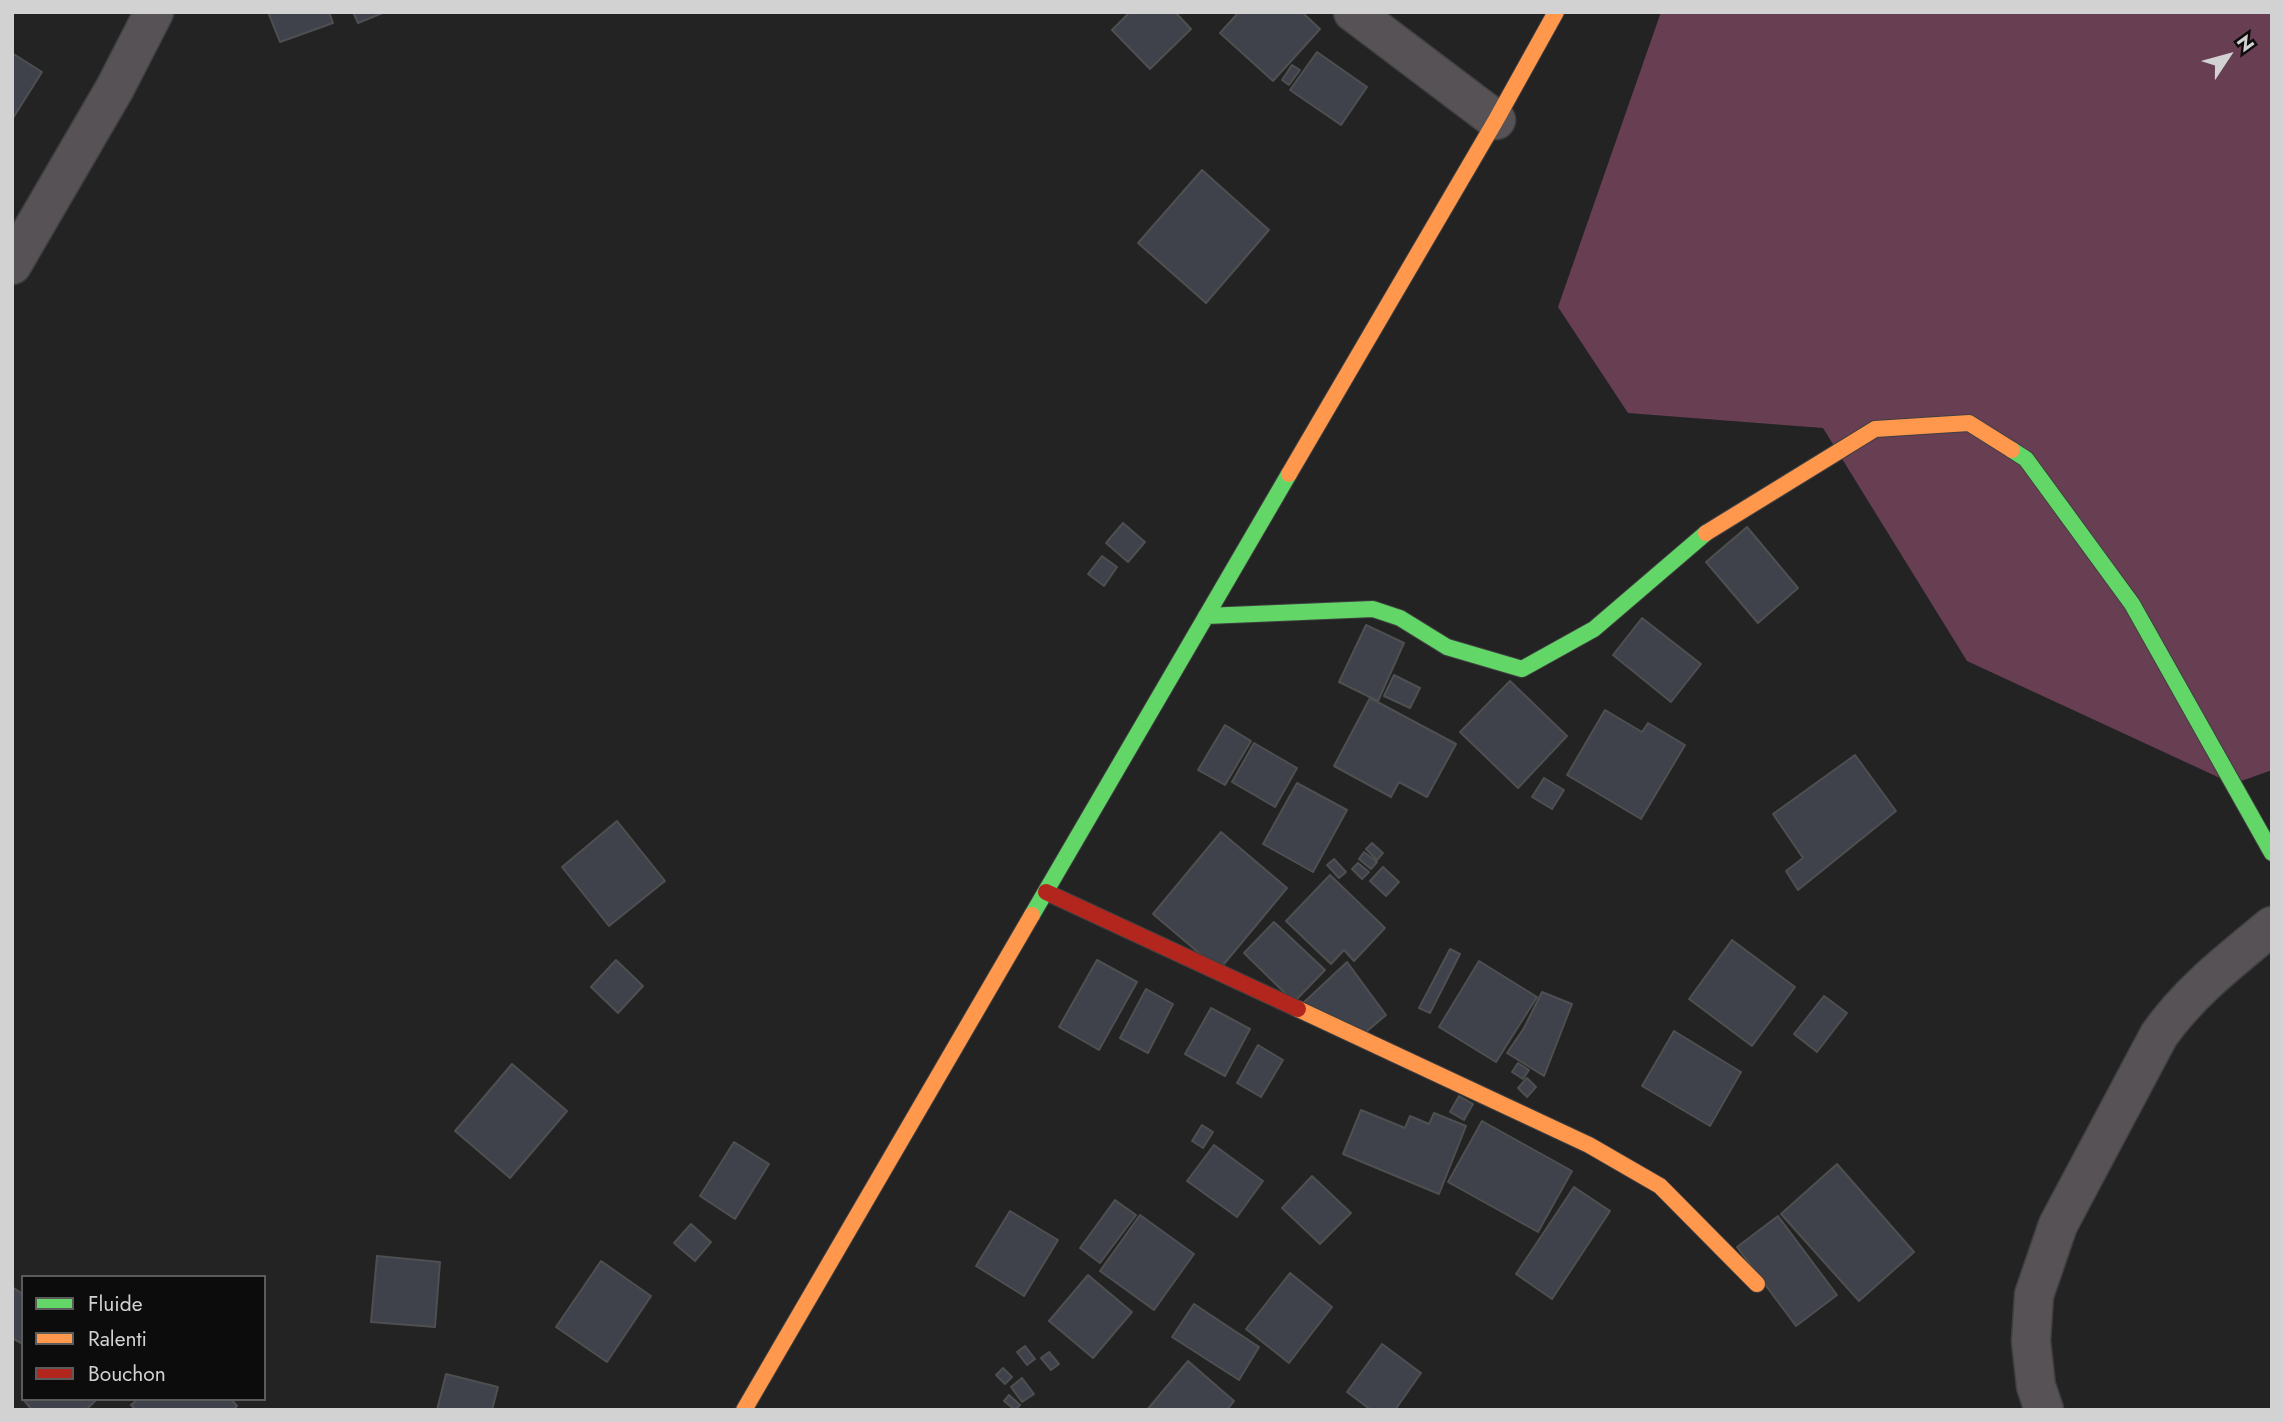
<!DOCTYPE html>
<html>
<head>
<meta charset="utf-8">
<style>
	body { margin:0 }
	#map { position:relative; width:2284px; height:1422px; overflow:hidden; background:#232324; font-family:Jost,sans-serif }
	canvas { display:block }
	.frame { position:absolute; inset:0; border:14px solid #d2d2d3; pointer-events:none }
	.legend { position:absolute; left:21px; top:1275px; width:245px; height:126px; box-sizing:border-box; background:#0c0c0d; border:2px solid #5b5b5c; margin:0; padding:9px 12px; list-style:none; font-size:21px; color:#d2d2d3 }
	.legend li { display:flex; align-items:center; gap:14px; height:35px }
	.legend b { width:35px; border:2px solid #5b5b5c }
	.north { position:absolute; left:2193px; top:21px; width:70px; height:70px; -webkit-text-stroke:5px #0c0c0d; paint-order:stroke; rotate:54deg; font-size:19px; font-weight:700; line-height:28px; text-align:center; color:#d2d2d3 }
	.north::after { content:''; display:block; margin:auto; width:24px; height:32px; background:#d2d2d3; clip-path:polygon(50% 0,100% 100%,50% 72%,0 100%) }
</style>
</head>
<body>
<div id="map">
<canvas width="2284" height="1422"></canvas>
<div class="frame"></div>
<ul class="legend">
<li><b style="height:9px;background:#63d668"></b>Fluide</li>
<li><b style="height:9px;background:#ff974d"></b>Ralenti</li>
<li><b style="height:9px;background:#b3261e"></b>Bouchon</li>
</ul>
<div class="north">N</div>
</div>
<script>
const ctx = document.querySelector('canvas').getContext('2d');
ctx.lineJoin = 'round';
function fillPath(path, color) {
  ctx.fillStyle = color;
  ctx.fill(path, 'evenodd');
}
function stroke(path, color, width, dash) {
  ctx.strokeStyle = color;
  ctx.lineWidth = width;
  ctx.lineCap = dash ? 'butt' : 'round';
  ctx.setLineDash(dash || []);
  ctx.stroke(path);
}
fillPath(new Path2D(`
	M1661,12h611v758l-39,14 -266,-123 -144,-233 -195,-15 -70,-106z`), '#683e53');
const building = new Path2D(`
	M268,12h61l4,11 -53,19z
	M353,12h32l-27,11z
	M1130,12h45l16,17 -41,40 -38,-39z
	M1239,12h63l18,17 -47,52 -53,-48z
	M1317,52l50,35 -26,38 -51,-35z
	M12,53l30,19 -29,46h-1z
	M1292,65l8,5 -11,15 -7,-5z
	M1202,170l67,60 -63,73 -68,-60z
	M1123,523l22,19 -17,20 -22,-19z
	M1747,527l51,61 -40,35 -52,-61z
	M1102,556l15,11 -13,19 -16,-12z
	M1642,618l59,46 -30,38 -58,-47z
	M1366,625l38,18 -26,58 -39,-19z
	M1394,675l26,13 -10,20 -26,-12z
	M1510,681l57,55 -49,52 -58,-56z
	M1370,698l86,46 -29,53 -28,-15 -8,15 -57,-31z
	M1605,710l37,22 6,-9 37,22 -44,74 -74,-44z
	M1225,725l26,16 -26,44 -27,-15z
	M1254,743l43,25 -22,39 -43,-25z
	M1855,755l41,56 -98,79 -12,-19 17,-13 -30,-44z
	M1544,778l20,12 -12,19 -20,-12z
	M1297,783l50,27 -34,62 -50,-28z
	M617,821l48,60 -56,45 -47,-59z
	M1221,832l66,56 -68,82 -66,-56z
	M1372,843l11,10 -6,7 -11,-11z
	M1364,852l13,10 -6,7 -12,-10z
	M1334,859l12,13 -7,6 -12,-13z
	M1358,863l11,9 -7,7 -10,-10z
	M1383,867l16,15 -13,14 -16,-15z
	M1330,875l55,53 -31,33 -10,-11 -13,14 -45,-43z
	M1274,922l51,48 -31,32 -50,-49z
	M1732,940l63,47 -43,59 -63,-47z
	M1450,949l10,5 -30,59 -11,-5z
	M616,960l27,26 -25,27 -27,-26z
	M1097,960l40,22 -38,68 -40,-23z
	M1479,961l58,36 -41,65 -57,-35z
	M1347,962l39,53 -20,17 -66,-26z
	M1146,989l27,15 -25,49 -28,-15z
	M1542,992l30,12 -28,72 -37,-23 17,-25z
	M1824,996l23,17 -30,39 -23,-18z
	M1211,1008l39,21 -25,47 -40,-22z
	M1674,1031l67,41 -31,54 -68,-40z
	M1258,1045l25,15 -22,37 -24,-14z
	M1518,1063l11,7 -6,9 -11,-7z
	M512,1064l55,47 -57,67 -55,-47z
	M1527,1078l9,9 -9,10 -9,-9z
	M1459,1096l14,8 -9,16 -14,-8z
	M1361,1110l44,18 5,-12 19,8 5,-11 32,13 -27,68 -96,-40z
	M1482,1121l90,50 -34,61 -90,-50z
	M1202,1125l11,7 -10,16 -11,-7z
	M734,1142l35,22 -34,55 -35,-23z
	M1214,1145l49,36 -26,36 -50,-36z
	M1837,1164l77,88 -55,49 -78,-87z
	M1312,1176l39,37 -31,31 -38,-36z
	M1574,1187l36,24 -58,88 -36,-25z
	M1115,1200l21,15 -36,48 -20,-15z
	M1010,1211l48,29 -34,56 -48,-30z
	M1140,1215l54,39 -40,56 -54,-39z
	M1778,1216l59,79 -41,31 -59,-79z
	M691,1224l20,18 -16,19 -21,-18z
	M377,1256l63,6 -5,65 -64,-5z
	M601,1261l50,35 -44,66 -51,-35z
	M1290,1273l42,34 -43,56 -43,-34z
	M1088,1275l44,37 -39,46 -44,-37z
	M12,1287l11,7v50l-11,-6z
	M1194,1304l65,43 -20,33 -67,-43z
	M1382,1344l39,29 -26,37h-24l-24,-18z
	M1025,1346l10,13 -8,6 -10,-13z
	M1049,1352l10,12 -8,6 -10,-12z
	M1188,1361l46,40 -7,9h-80z
	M1003,1368l9,9 -7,7 -9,-9z
	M446,1374l52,13 -6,23h-55z
	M1022,1378l12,16 -12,8 -11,-15z
	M1009,1395l11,10 -5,5 -11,-9z
	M23,1399h74l-11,11h-54z
	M138,1399h93l6,7 -4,4h-97l-5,-5z`);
fillPath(building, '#3f424a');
stroke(building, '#4e4f50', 2);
const street = new Path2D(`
	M1353,12l143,108
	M12,265l103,-177 39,-76
	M2044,1410l-8,-24 -5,-45 3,-46 24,-70 101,-190c31,-44 72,-75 113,-109`);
const fast = new Path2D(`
	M2012,450l14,9 106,145 140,249
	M1206,616l167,-7 27,9 47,29 75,22 72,-40 112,-96
	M1032,915l257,-441`);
const slow = new Path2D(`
	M1289,474l207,-354 60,-108
	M1706,533l169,-104 94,-6 43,27
	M1298,1009l291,136 71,41 97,98
	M744,1410l288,-495`);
const jam = new Path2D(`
	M1046,892l252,117`);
stroke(street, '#3f3f40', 41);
stroke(fast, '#3f3f40', 18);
stroke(slow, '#3f3f40', 18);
stroke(jam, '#3f3f40', 18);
stroke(street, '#565256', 38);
stroke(fast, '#63d668', 16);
stroke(slow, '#ff974d', 16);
stroke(jam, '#b3261e', 16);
</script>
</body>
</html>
